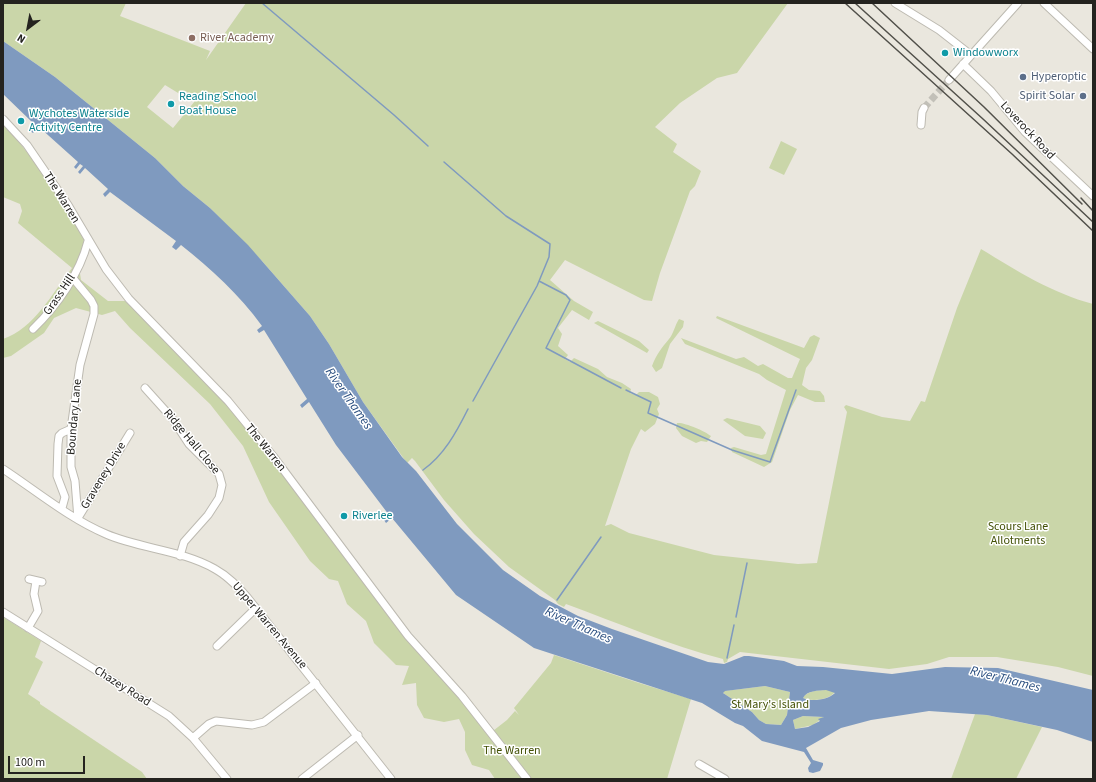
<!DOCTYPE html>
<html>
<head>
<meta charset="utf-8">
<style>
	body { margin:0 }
	#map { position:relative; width:1096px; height:782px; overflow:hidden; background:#eae7de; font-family:"Source Sans 3",sans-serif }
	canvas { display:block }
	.frame { position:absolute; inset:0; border:4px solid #24231f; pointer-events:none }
	.north { position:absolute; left:8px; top:8px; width:40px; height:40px; -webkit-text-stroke:3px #fff; paint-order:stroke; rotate:212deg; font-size:11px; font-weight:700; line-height:16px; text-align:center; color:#24231f }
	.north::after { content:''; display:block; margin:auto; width:14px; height:18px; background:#24231f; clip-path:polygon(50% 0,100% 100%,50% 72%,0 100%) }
	.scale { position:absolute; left:8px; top:756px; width:77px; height:18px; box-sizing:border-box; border:2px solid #24231f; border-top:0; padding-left:5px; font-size:12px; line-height:14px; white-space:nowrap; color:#24231f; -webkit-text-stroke:3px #fff; paint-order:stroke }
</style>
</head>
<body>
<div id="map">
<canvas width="1096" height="782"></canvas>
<div class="frame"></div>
<div class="north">N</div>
<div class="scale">100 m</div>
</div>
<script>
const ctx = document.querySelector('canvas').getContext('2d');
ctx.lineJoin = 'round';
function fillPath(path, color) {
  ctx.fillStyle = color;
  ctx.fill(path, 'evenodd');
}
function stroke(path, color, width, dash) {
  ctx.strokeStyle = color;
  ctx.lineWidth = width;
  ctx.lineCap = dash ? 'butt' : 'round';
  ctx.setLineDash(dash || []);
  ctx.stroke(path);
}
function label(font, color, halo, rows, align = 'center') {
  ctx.font = font + ' "Source Sans 3",sans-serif';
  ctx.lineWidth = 3;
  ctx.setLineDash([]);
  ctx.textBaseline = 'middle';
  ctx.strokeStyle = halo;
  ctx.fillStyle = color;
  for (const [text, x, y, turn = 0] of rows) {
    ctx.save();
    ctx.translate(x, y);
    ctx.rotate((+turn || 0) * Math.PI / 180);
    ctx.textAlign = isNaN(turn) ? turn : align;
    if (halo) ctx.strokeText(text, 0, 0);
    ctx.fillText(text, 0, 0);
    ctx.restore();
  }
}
fillPath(new Path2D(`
	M3,3h123l-6,13 90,35 -4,9 40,-57h542l-51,70 -20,5 -37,25 -25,24 22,17 -4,8 28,19 -6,15 -5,5 -30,82 -8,28 -8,-1 -79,-40 -15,20 24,21 19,11 -4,8 -17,-10 -14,18 4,6 -4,12 10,9 -3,4 5,3 4,-4 24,11 9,8 15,6 9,6 -1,4 6,2 3,-3h10l9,5 2,7 -3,5 2,5 -4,10 -10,8 -4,-3 -10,20 -26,77 6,-2 18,9 85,22 84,9 19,-1 30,-151 -3,-5 2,-2 36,12 28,4 11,-20 4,1 32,-94 24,-59c36,22 71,44 112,55v372l-35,-9 -61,-10h-48l-22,7 -38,5 -149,-17 -12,7 -1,3 -3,1 -1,-4c-54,-14 -105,-36 -157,-55l-2,3 -6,-3 -3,-4 -46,-33 -35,-33 -30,-34 -29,-39 -3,-3 -5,5 -44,-61 -34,-58 -19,-28 -48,-55 -52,-53 -27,-22 -28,-28 -100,-81 -52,-36zM165,85l18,11 3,-5 9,10 -22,27 -26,-21z
	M3,124c33,36 59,74 82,117l-7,19 3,20 27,21h17l101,102 55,68 208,263 18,-14 8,-9 4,4 -5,-7 37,-45 3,-8 82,27 55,17 -24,80h-172l-6,-9 -17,-5 -7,-15v-18l-6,-13 -15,3 -20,-4 -7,-13 -1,-22 -14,2 7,-19 -13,-1 -22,-22 -8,-22 -19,-17 -9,-23 -9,-2 -19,-18 -41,-59 -26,-56 -33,-42 -80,-76 -15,-17 -13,4 -26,-7 -22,10 -10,15 -33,23 -8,2v-19c31,-10 50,-47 69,-71l-54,-45 4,-12 -2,-7 -17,-7z
	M781,141l16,8 -13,26 -15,-7z
	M717,316l87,32 6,-11 4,-2 6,3 -8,22 -6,8 -4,17 7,5 11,1 4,5 1,6h-10l-17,-7 -8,15 -18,52 -8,5 -32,-15 -1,-4 3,-1 27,8 5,-1 20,-64 -19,-10 -8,-6 -74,-30 -4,-6 55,21 8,-2 14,9 5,-2 25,14h4l8,-19 -84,-41z
	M679,319l5,2 -1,6 -13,17 -8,24 -6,4 -4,-6c5,-13 9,-17 17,-27 4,-4 6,-14 10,-20z
	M598,321l41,20 10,9 -2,3 -53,-30z
	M727,418l33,8 6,7 -3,6 -18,-3 -22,-16z
	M677,423c7,-1 28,8 34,13l-4,6 -6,-1 -5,2 -14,-7 -6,-8z
	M3,617l38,24 -6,16 8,5 -15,32 12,8v2l102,68 5,7h-144z
	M765,686l25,6 -3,23 -6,10 -15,-1 -7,-4 -7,-8 -29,-19 1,-2z
	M830,690l5,2c-6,8 -23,10 -32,6 4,-8 18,-8 27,-8z
	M975,714l12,1 55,12 -26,52h-65z
	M803,716l21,1 -11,8 -18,4 -2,-9z`), '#cad6a9');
fillPath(new Path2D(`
	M3,41l52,36 100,81 28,28 27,22 38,37 62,71 19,28 34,58 39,55 14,14 41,53 46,46 37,26 38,20 34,13 96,33 16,2 20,-8h5l35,5 13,5 26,1 69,7 53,-7 53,1 95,22v52l-36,-12 -70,-15 -58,-4 -58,9 -30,8 -35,20 7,12 10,3v2l-3,6 -7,2 -4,-1 -1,-4 3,-5 -7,-11 -42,-11 -19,-15 -8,-3 -33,-20 -168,-55 -78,-53 -64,-77 -6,5 -2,-3 5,-5 -53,-70 -27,-43 -7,6 -2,-3 7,-6 -43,-69 -5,3 -2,-3 5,-4c-23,-32 -51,-57 -81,-81l-5,5 -4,-3 4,-6 -66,-49 -5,5 -2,-3 5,-5 -23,-21 -5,6 -2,-2 5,-6 -3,-2 -4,5 -2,-2 4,-5 -39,-35 -6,6 -4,-3 6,-7 -3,-1 -29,-28zM765,686l25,6 -3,23 -6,10 -15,-1 -7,-4 -7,-8 -29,-19 2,-2zM826,690l9,3c-7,7 -23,9 -32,5 4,-8 15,-7 23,-8zM803,716l21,1 -6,2 2,2 -12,6 -13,2 -2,-9z`), '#7f9abf');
stroke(new Path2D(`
	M262,3l132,112 34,31
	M444,162l62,54 44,28 -1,13 -12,29 -64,115
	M539,281l27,14 4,5 -24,48 75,40
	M626,390l25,12 -3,11 84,37 38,12 26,-72
	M423,470c21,-15 33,-37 45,-61
	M557,600l44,-63
	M736,617l11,-54
	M727,658l7,-33`), '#7f9abf', 1.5);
stroke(new Path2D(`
	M924,108l25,-28`), '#c2c0b8', 7, [7, 3.5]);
const minor = new Path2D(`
	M895,3l44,27 32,25
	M1044,3l49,46
	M963,64l28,27 34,41 68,64
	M949,80l69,-77
	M3,119l24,26 41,60 38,64 23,30 99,102 45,55 135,180 54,60 65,83
	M921,125l1,-13 2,-4
	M72,277l19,23 3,6v8l-14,51 -9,64v38l4,14 3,38
	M33,329c24,-23 47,-56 55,-88
	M145,388l27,30 17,26 30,30 3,11 -3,13 -11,17 -24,27 -4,14
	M3,469c32,21 67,50 103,65 35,15 76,16 109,35 13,7 23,18 32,28l144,182
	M62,508l3,-11 -8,-21 1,-32 1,-8 3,-3 9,-4
	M78,518l52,-85
	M29,579l13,3
	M3,612l166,104 24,22 34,41
	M28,628l10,-17 -4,-17 2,-13
	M217,646l39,-38
	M193,738l16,-14 7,-3 36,4 12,-3 52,-39
	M699,764l26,15
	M302,779l56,-44`);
stroke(minor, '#bdbab1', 9);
stroke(minor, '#fff', 7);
stroke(new Path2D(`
	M845,3l167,151 81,77
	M855,3l128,116 110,103
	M872,3l112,104 98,97
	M1081,198l12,13`), '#51504a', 1.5);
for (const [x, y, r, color] of [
	[192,38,4,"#8d6e63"],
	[945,53,4,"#0f9aa8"],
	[1023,77,4,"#5c6f8a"],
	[1083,96,4,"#5c6f8a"],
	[171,104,4,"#0f9aa8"],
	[21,121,4,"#0f9aa8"],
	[344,516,4,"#0f9aa8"]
]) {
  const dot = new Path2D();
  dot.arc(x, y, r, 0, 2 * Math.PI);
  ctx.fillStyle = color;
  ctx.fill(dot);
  stroke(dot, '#fff', 1.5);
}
label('12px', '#785e54', '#fff', [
	["River Academy",200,38]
], 'left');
label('12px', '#0d838f', '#fff', [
	["Windowworx",953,53],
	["Reading School",179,97],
	["Boat House",179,111],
	["Wychotes Waterside",29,114],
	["Activity Centre",29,128],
	["Riverlee",352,516]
], 'left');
label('12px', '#4e5e75', '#fff', [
	["Hyperoptic",1031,77],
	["Spirit Solar",1075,96,"right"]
], 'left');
label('12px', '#24231f', '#fff', [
	["Loverock Road",1027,131,47],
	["The Warren",61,198,58],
	["Grass Hill",60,295,-56],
	["Boundary Lane",75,417,-85],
	["Ridge Hall Close",191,442,50],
	["The Warren",265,448,51],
	["Graveney Drive",104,476,-59],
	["Upper Warren Avenue",269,626,50],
	["Chazey Road",122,687,32]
]);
label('12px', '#435106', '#fff', [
	["Scours Lane",1018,527],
	["Allotments",1018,541],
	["St Mary's Island",770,705],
	["The Warren",512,751]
]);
label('italic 13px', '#294d7f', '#fff', [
	["River Thames",348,399,55],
	["River Thames",578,626,24],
	["River Thames",1005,680,14]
]);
</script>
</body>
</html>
